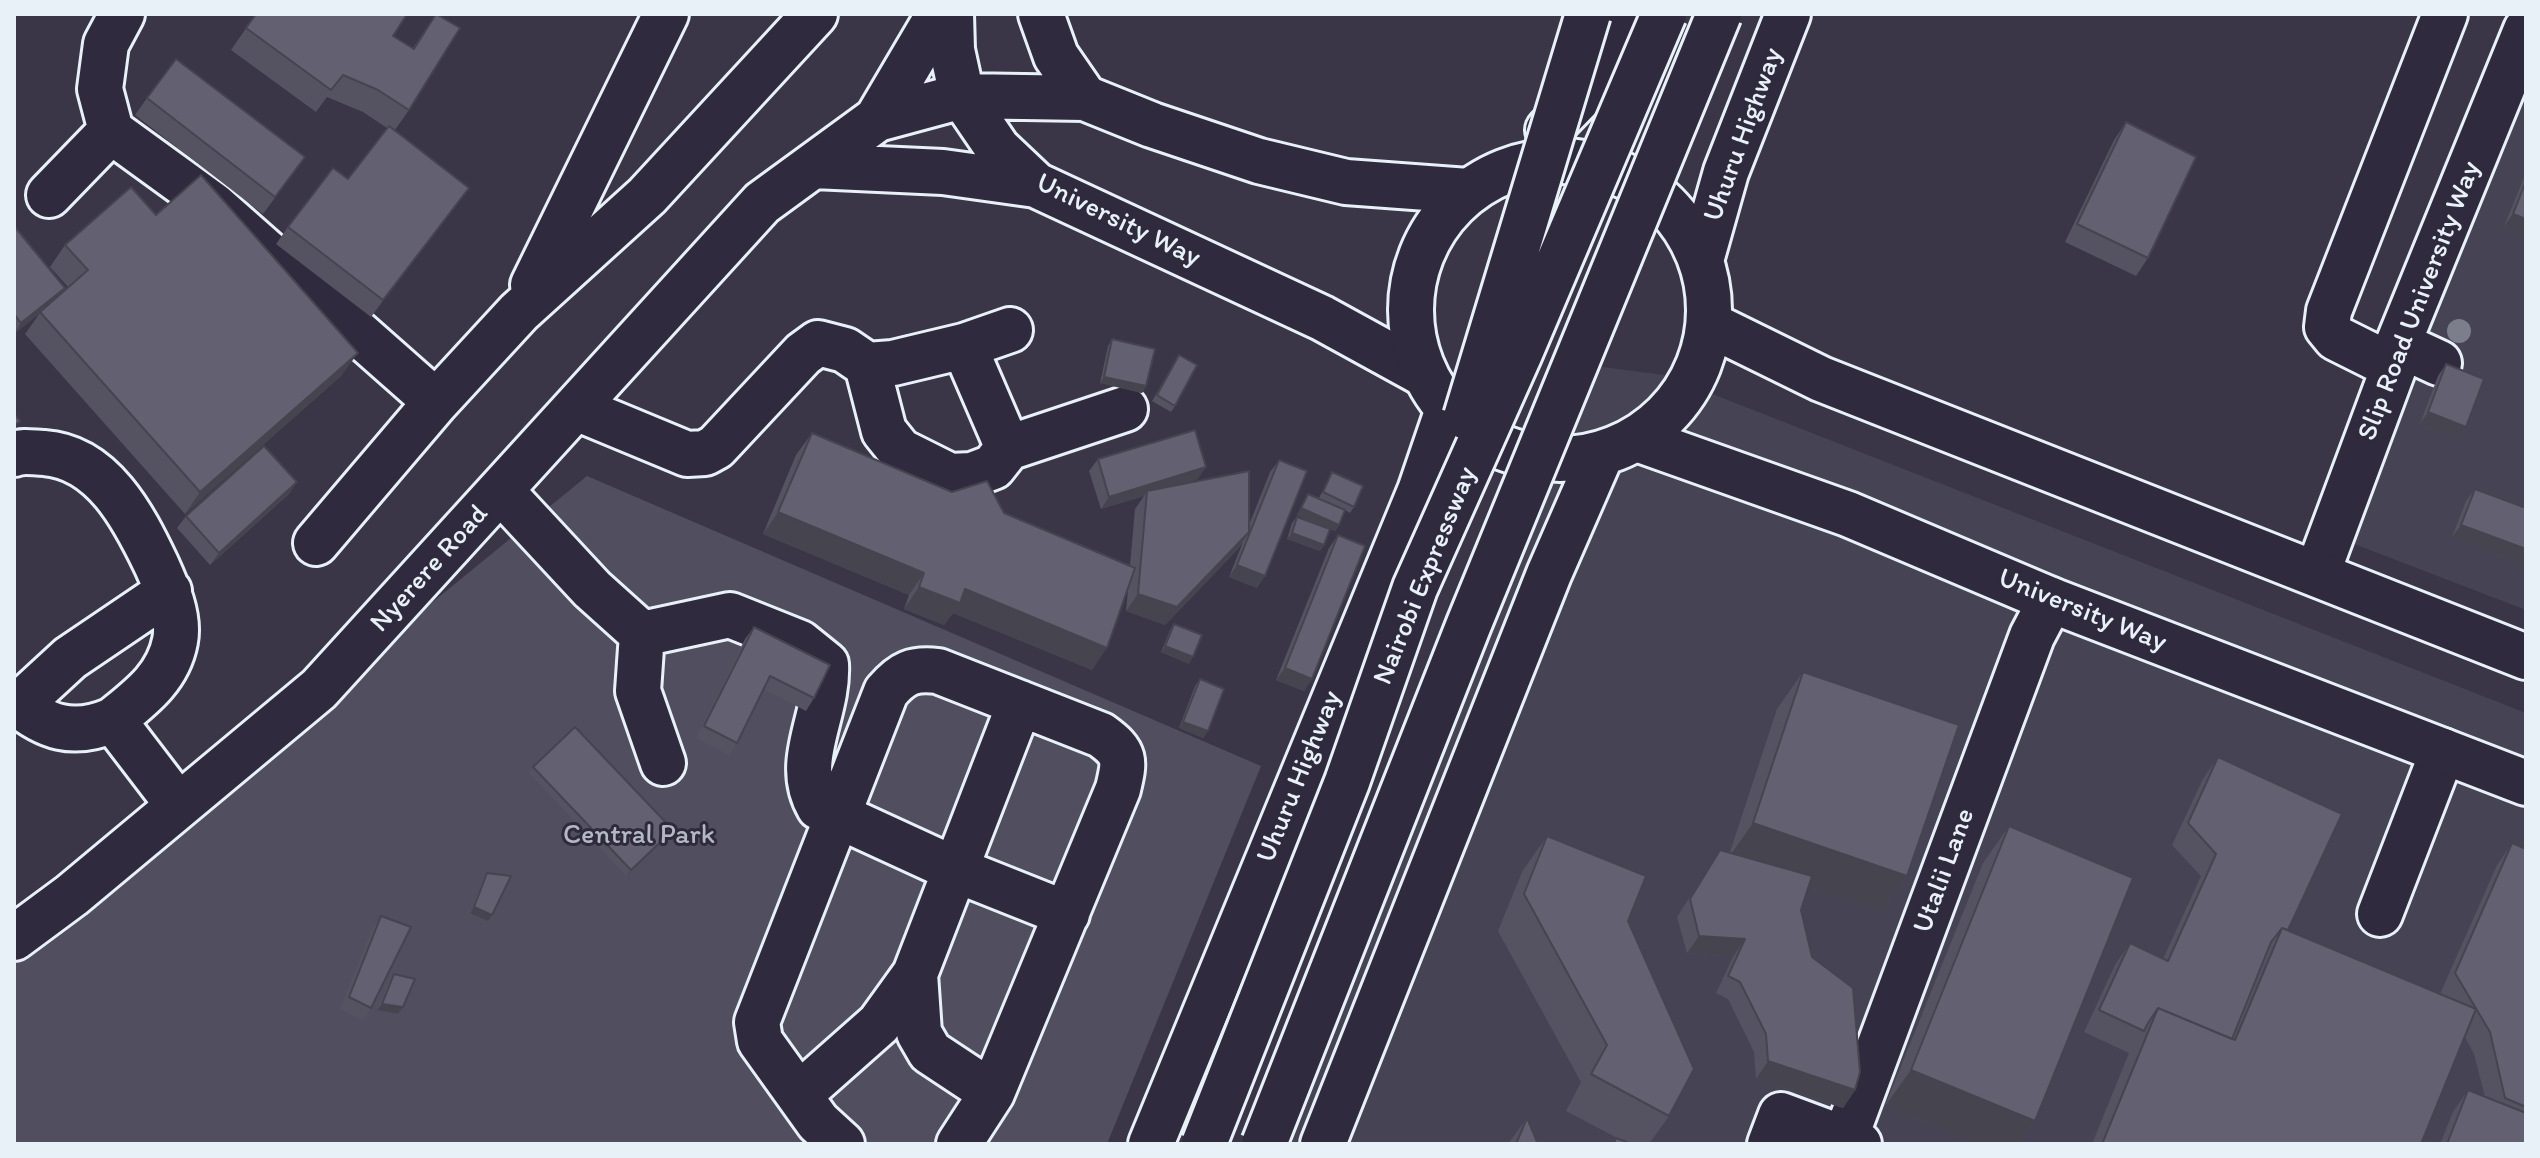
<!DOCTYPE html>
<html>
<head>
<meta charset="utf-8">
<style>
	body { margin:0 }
	#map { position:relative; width:2540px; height:1158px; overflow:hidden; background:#3a3648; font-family:Itim,sans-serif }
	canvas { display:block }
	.frame { position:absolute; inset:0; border:16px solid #e8f1f8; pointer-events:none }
</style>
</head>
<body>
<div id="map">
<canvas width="2540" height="1158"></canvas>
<div class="frame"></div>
</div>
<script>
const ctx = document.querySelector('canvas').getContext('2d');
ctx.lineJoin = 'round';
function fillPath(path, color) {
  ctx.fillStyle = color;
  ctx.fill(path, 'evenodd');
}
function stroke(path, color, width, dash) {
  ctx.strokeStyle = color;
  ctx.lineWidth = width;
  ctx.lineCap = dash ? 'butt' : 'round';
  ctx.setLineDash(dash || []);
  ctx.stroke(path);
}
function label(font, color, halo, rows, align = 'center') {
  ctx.font = font + ' Itim,sans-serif';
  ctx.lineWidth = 6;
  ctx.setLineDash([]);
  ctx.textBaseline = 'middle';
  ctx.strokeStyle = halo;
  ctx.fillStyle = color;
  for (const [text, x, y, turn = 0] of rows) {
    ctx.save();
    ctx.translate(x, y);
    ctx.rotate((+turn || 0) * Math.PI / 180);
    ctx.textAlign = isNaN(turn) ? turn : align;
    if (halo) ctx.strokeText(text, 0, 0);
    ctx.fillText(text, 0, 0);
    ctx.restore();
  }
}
fillPath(new Path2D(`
	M2510,14h16v596l-216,-83 61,-143 -4,-18z
	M1602,367l62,8 862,338v431h-1245l190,-557z`), '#464354');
fillPath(new Path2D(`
	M587,476l674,290 -154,378h-1093v-200z`), '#504e5f');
const minor = new Path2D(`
	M122,14l-16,30 -6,45 11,42 102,74 223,197
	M951,14l1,36 10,46 36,53 38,36 286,133 102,56
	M1041,14l15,42 29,42
	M877,119l62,-105
	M814,166l129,6 93,13
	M49,195l62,-64
	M533,285l133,-271
	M2398,344l41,19
	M964,346l44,102
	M867,365l17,66 16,20 50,25 22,-1 21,-8 15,-19 117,-39
	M2394,367l-58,-29 -9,-11 2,-16 116,-297
	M576,408l111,46 18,-1 11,-6 87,-93 15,-11 27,7 22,15 26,-2 71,-17 46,-16
	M14,454c10,-4 20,-1 30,-1 59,4 90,65 112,111 10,22 24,52 19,77 -7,37 -35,57 -62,79
	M501,491l91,98 50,45 -4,57 25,72
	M316,543l120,-141 83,-90 128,-116 168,-182
	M2317,574l77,-207 4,-23 128,-314
	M642,634l88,-19 70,28 26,21c3,50 -34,97 -7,143l135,62 113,45
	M14,701c32,27 59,36 99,19l65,85
	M19,705l51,-47 99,-67
	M2380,914l63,-163
	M14,938l58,-43 247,-206 443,-486 115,-84 85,-23 123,2 67,27 107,36 87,21 122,9
	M915,974l4,59 11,19 62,41
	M800,1094l79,-70 36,-50 105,-271
	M842,1144l-24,-22 -58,-81 -3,-19 129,-330c16,-19 27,-24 52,-21l163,64c25,18 24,25 17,54l-126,304 -33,51
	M1770,1144l11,-29 78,29
	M1843,1144l189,-508 19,-36`);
const highway = new Path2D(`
	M1548,130l40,-41 40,-75
	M1411 310a149 149 0 1 1 298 0a149 149 0 1 1-298 0Z
	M1702,257l24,-85 62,-158
	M1709,324l112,55 705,278
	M1637,439l211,75 203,86 475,183
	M1151,1144l269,-653 28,-82
	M1323,1144l226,-570 52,-119`);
stroke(minor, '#e8f1f8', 50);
stroke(highway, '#e8f1f8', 50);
stroke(minor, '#2f2a3d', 44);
stroke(highway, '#2f2a3d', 44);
const highwayBridge = new Path2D(`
	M1466,417l122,-403
	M1204,1144l143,-362 68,-194 105,-235 144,-339
	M1264,1144l205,-520 250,-610`);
stroke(highwayBridge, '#e8f1f8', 50, []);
stroke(highwayBridge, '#2f2a3d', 44);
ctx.fillStyle = '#7d7e8b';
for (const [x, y] of [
	[2459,331]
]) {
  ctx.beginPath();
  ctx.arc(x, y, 12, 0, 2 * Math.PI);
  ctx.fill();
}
fillPath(new Path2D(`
	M256,14l137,22 20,12 23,-34 -27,96 -14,20 74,58 -98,129 -95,-73 12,-17 60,-48 39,-51 -24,-16 -36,-15 -11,15 -85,-62z
	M147,98l158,59 -42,57 -128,-99z
	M2126,122l22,136 -12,18 -71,-34 49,-102z
	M2526,173v62l-22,-9z
	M156,215l186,160 -157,139 -160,-180 15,-21 -26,21v-108l51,62 -7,9 11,-9 -19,-21 15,-22z
	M1112,339l34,47 -4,7 -42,-10 8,-37z
	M1179,355l-4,51 -4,6 -19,-11z
	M2446,364l20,63 -9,12 -37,-15 18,-48z
	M812,433l318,133 5,-57 9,-13 -43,13 -12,-38 9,-12 100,20 -20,6 71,40 21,-53 9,-12 -22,128 -28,-11 14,-35 -6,8 -72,75 -39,-14 2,-21 -36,80 -139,-57 -9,12 -40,-16 5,-14 -146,-61 33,-79z
	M1332,472l22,35 -4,6 -5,-3 -6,15 -4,6 -5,-2 -6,16 -4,6 -33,-12 5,-16 5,-6 30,11 -30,-13 11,-21 26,11 -15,-7z
	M297,482l-9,13 -78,70 -33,-37 9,-12z
	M2475,489l51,19v57l-74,-28 14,-36z
	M1338,535l-26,144 -8,12 -28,-11 53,-132z
	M1174,624l15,40 -28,-12 9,-22z
	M754,627l60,71 -8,13 -43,-22 -26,54 -9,12 -32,-17 49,-99z
	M1803,672l104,204 -25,36 -74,-25 -7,23 11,47 43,133 -12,18 -87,-29 -2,-27 -26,-53 -12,-6 17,-36 -46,-4 -10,-36 43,-67 10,2 47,-143z
	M1200,679l8,52 -5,7 -24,-10 16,-42z
	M2218,757l70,173 152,64 57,-129 15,-22 14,6v295h-86l13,-32 15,-22 17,7 -11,-43 -9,-17 -44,107h-329l37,-91 -45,-21 31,-67 15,-22 33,16 38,-83 -29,-31 31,-66z
	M533,767l135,69 -42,40 -97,-103z
	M2009,826l26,295 -16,23h-42l-92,-38 98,-243z
	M1547,836l81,85 41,195 -20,28h-37l4,-6 3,1 -53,-28 15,-29 -83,-151 24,-59z
	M487,873l5,42 -4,6 -18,-8 13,-34z
	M381,916l-10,92 -8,13 -23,-12 32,-80z
	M394,974l9,33 -5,7 -21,-4 12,-29z
	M1527,1118l11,26h-30z`), '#555361');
fillPath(new Path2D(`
	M469,188l-12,17 -86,112 12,-17z
	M2513,214l13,5v16l-22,-9z
	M65,288l-9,12 -42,34 7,-11z
	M358,353l-16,22 -157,139 15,-22z
	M1104,377l42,9 -4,7 -42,-10z
	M2428,412l38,15 -9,12 -37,-15z
	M1206,467l-8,12 -51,16v-4l-3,5 -43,13 8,-12z
	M297,482l-9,13 -78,70 9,-12z
	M1301,508l38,17 -4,6 -38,-16z
	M778,512l146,61 -15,22 -146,-61z
	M2461,525l65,24v16l-74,-28z
	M1249,532l-12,18 -72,75 -39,-14 12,-17z
	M1292,533l32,12 -4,6 -33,-12z
	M1237,565l28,11 -8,12 -28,-11z
	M919,587l46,2 142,59 -15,22 -139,-57 -9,12 -40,-16z
	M1165,646l28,11 -4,7 -28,-12z
	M1285,668l27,11 -8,12 -28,-11z
	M1183,722l25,9 -5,7 -24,-10z
	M1753,823l154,53 -25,36 -155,-52z
	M673,830l-5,6 -42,40 5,-6z
	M474,907l18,8 -4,6 -18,-8z
	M1699,936l46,3 -12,18 -46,-4z
	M382,1004l21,3 -5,7 -21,-4z
	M1768,1061l87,29 -12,18 -87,-29z
	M1911,1070l124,51 -16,23h-42l-92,-38z`), '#45444f');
const building = new Path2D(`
	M256,14h151l-14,22 21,13 22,-35 24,14 -51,82 -31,-20 -35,-15 -12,15 -85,-62z
	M176,59l129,98 -30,40 -128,-99z
	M2126,122l70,35 -48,101 -71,-34z
	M389,126l80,62 -86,112 -95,-73 45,-59 15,11z
	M201,175l157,178 -158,139 -160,-180 48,-42 -23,-25 66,-58 25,28z
	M2526,181v38l-13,-5z
	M14,226l51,62 -44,35 -7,-9z
	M1112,339l43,10 -9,37 -42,-9z
	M1179,355l18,10 -22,41 -18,-11z
	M2446,364l38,15 -18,48 -38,-15z
	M14,414l6,7 -6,5z
	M1195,430l11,37 -97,30 -11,-38z
	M812,433l140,59 35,-11 17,32 131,55 -28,80 -142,-59 -5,14 -41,-16 5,-14 -146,-61z
	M264,446l33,36 -78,71 -33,-37z
	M1279,460l28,11 -42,105 -28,-11z
	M1249,471v61l-72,75 -39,-13 9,-103z
	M1332,472l31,14 -9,21 -31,-15z
	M2475,489l51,19v41l-65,-24z
	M1308,494l37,16 -6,15 -38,-17z
	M1297,517l33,12 -6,16 -32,-12z
	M1338,535l27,11 -53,133 -27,-11z
	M1174,624l28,11 -9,22 -28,-11z
	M754,627l76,38 -16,33 -44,-22 -33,67 -33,-17z
	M1803,672l156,53 -52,151 -154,-53z
	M1200,679l24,10 -16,42 -25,-9z
	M575,727l98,103 -42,40 -98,-103z
	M2218,757l124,57 -54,116 -6,-2 -11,14 -39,97 -74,-31 -10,15 -4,8 -45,-21 31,-67 38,18 48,-107 -28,-31z
	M2009,826l124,52 -98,243 -124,-51z
	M1547,836l99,40 -18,45 66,148 -25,47 -78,-42 16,-29 -83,-151z
	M2512,843l14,6v258l-21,-9 -15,-66 -35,-59z
	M1720,850l92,26 -11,34 11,47 41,31 7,84 -5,18 -87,-29 -2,-27 -26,-52 -12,-6 17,-37 -46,-3 -9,-37z
	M487,873l24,3 -19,39 -18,-8z
	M381,916l30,11 -40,81 -22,-11z
	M2282,928l194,81 -55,135h-319l56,-136 77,32z
	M394,974l21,5 -12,28 -21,-3z
	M2468,1090l58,23v31h-79z
	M1527,1118l11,26h-22z
	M1616,1138l15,6h-17z`);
fillPath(building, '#636171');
stroke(building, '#45444f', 2);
label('28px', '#e8f1f8', '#2f2a3d', [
	["Uhuru Highway",1744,135,-70],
	["University Way",1118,221,26],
	["Slip Road University Way",2420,301,-69],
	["Nyerere Road",430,569,-48],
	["Nairobi Expressway",1426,576,-68],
	["University Way",2082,611,22],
	["Uhuru Highway",1300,777,-68],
	["Utalii Lane",1945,871,-70]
]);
label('28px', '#b3b8c2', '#2f2a3d', [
	["Central Park",639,836]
]);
</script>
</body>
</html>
